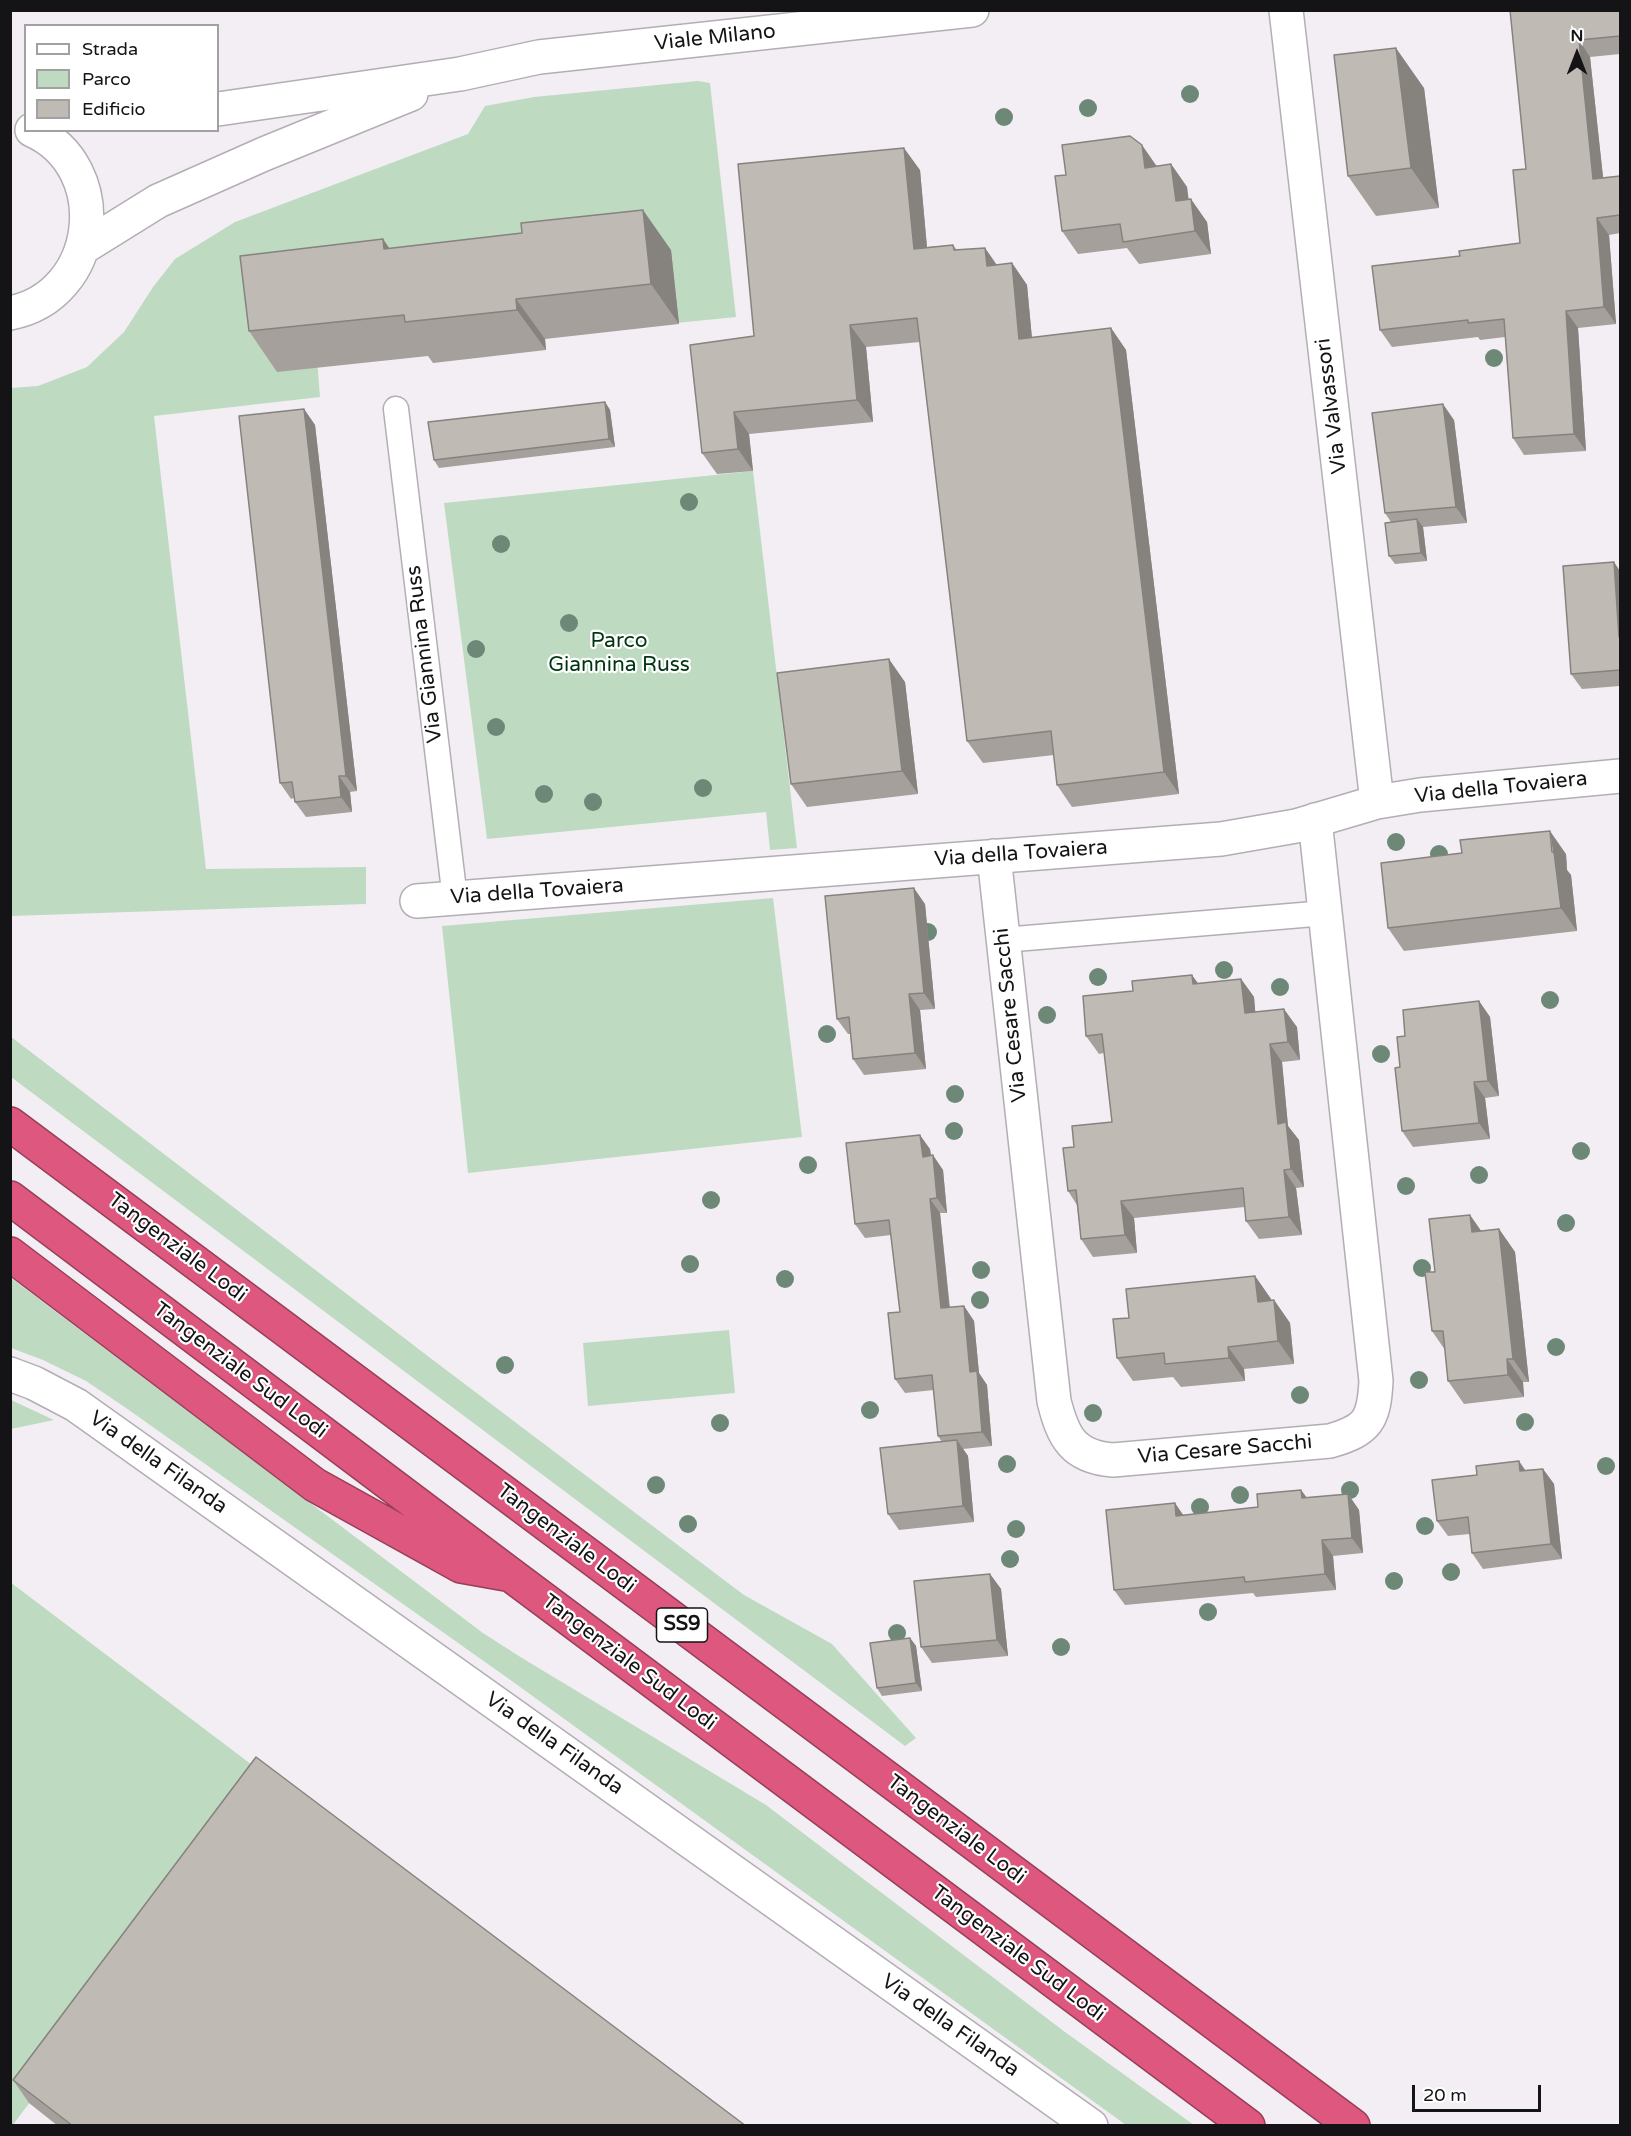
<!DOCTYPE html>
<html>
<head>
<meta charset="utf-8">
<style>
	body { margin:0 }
	#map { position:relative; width:1631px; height:2136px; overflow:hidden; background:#f3eef4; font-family:"Varela Round",sans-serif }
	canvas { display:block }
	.frame { position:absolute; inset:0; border:12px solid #141315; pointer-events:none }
	.legend { position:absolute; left:24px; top:24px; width:195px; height:108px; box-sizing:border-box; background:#fff; border:2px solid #a1a1a1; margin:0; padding:8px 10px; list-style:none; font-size:18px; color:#141315 }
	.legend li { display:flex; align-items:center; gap:12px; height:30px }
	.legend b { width:30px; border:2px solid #a1a1a1 }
	.north { position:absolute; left:1547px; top:24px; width:60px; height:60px; -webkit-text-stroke:4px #fff; paint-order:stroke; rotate:0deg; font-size:16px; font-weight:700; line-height:24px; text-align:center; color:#141315 }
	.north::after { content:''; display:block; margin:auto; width:21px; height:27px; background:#141315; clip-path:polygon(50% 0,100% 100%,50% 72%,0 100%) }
	.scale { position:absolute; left:1412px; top:2085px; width:129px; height:27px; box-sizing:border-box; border:3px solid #141315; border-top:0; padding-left:8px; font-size:18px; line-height:21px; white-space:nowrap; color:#141315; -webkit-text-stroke:4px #fff; paint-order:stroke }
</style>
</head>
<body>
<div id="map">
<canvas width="1631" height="2136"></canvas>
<div class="frame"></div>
<ul class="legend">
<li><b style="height:8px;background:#fff"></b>Strada</li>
<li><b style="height:16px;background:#bedbc2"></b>Parco</li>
<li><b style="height:16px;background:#c0bab4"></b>Edificio</li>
</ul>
<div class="north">N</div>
<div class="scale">20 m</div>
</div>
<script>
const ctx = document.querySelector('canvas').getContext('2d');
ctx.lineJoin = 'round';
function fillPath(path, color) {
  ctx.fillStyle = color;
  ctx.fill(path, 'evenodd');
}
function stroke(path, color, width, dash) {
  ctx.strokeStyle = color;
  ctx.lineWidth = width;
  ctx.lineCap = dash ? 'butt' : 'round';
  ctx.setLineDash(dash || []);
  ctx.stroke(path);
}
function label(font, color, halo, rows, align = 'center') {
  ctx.font = font + ' "Varela Round",sans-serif';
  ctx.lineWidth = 4.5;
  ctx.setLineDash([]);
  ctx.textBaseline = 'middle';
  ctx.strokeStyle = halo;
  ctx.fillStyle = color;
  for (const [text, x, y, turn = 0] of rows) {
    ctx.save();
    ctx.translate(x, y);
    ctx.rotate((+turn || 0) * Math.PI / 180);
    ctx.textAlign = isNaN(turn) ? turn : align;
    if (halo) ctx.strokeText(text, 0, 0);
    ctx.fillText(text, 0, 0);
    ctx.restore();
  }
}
fillPath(new Path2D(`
	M698,81l12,2 26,234 -419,42 3,38 -166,19 52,453 160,-2v37l-355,12 -1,-528 28,-2 49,-19 37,-35 29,-45 22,-28 60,-37 233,-88 17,-28 49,-9z
	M753,471l44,377 -27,2 -4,-38 -279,27 -43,-336z
	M773,898l29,239 -334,36 -26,-247z
	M10,1036l419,321 315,238 88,49 84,94 -11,8 -894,-669z
	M11,1278l472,355 39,25 244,147 299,227 129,93h-68l-617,-446 -383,-271 -40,-27 -43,-21 -32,-12z
	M729,1330l6,63 -147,13 -5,-63z
	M11,1400l43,20 -43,9z
	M10,1582l262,198 -260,346 -2,-1z`), '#bedbc2');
const lane = new Path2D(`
	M396,409l59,490
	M1003,940l323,-27`);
const street = new Path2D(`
	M1286,10l91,792
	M994,856l60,545c9,36 19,56 59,59l217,-19c38,-11 44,-21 46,-60l-61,-561
	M417,901l804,-62 75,-13 81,-24 43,-7 200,-19
	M10,1374l24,9 42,22 1015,721`);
const secondary = new Path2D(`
	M218,109l242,-35 79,-17 433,-47
	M84,247l74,-46 106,-47 147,-60
	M10,313c90,-17 105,-146 22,-183`);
const highway = new Path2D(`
	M10,1124l1343,1002
	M10,1198l501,377 737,551
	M10,1254l305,231 146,81 45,8`);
stroke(lane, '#b3aeb4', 27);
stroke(street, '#b3aeb4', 36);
stroke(secondary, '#b3aeb4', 36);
stroke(highway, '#973f59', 36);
stroke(lane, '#fff', 24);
stroke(street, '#fff', 33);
stroke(secondary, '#fff', 33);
stroke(highway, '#de577e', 33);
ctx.fillStyle = '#6d8877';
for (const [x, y] of [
	[1190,94],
	[1088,108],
	[1004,117],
	[1494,358],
	[689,502],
	[501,544],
	[569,623],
	[476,649],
	[496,727],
	[703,788],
	[544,794],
	[593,802],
	[1396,842],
	[1439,854],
	[928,932],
	[1224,970],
	[1098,977],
	[1280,987],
	[1550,1000],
	[1047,1015],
	[827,1034],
	[1381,1054],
	[955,1094],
	[954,1131],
	[1581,1151],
	[808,1165],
	[1479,1175],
	[1406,1186],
	[711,1200],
	[1566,1223],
	[690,1264],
	[1422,1268],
	[981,1270],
	[785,1279],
	[980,1300],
	[1556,1347],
	[505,1365],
	[1419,1380],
	[1300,1395],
	[870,1410],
	[1093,1413],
	[1525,1422],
	[720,1423],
	[1007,1464],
	[1606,1466],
	[656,1485],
	[1350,1490],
	[1240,1495],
	[1200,1507],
	[688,1524],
	[1425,1526],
	[1016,1529],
	[1010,1559],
	[1451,1572],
	[1394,1581],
	[1208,1612],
	[897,1633],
	[1061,1647]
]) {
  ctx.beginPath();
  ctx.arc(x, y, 9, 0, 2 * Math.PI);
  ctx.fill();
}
fillPath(new Path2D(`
	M1510,10h110v44l-30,3 13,121 17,-2v57l-11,2 7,89 -38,4 8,123 -62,4 -11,-17 -8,-101 -25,3 -2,-3 -86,10 -12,-17 80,-74 60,-13 6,-74z
	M1424,88l15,120 -63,8 -28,-40z
	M1171,164l16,23 1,13 19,22 4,32 -72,10 -12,-16 -49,6 -16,-23 95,-65z
	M920,170l7,77 26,-2 4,5 28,-2 12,17 15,-2 15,22 5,53 79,-10 15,22 53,444 -107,13 -15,-22 -3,-30 -71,8 -16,-22 -47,-399 -54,5 7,75 -124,12 4,37 -36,3 -15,-21 52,-117z
	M383,239l6,9 282,2 8,74 -134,15 1,11 -113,13 -5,-7 -151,16 -28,-41z
	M605,402l5,8 5,37 -176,21 -5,-8z
	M304,409l11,16 42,366 -7,1 2,20 -46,5 -11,-15 -1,-4 -3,1 -11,-16z
	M1454,420l13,103 -44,4 4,34 -32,3 -6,-8 2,-34 -6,-9z
	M1620,571v115l-38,3 -11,-15z
	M905,682l13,112 -111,13 -16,-23z
	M1462,853l104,1 1,16 4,5 6,56 -173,20 -16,-23z
	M925,904l10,105 -15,1 6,59 -62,6 -11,-16 -3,-25h-2l-11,-15z
	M1241,979l13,18 1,15 42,15 3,33 -18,2 6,64 11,14 5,47 -8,1 6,47 -43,4 -13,-18 -1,-14 -111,11 3,35 -44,4 -12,-18 -4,-34 -9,-14 6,-44 38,-25 -8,-69 -5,1 -13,-18 112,-52z
	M1479,1001l11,16 9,79 -14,2 5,41 -77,8 -11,-16 -2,-64 5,-31z
	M930,1149l1,6 12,15 4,43h-7l10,95 14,-2 10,15 5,52 8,12 5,61 -29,3 5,7 6,66 -75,8 -11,-16 54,-72 -4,-6 -4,-46 -29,3 -10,-14 5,-67 -9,-77 -26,3 -10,-14z
	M1470,1215l11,16 18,-2 16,23 14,130h-6l1,15 -60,7 -16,-23 -3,-31 -13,-19 3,-59z
	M1255,1276l16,23v2l3,-1 16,23 4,41 -50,5 1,12 -64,6 -8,-10 -40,4 -16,-23 12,-40z
	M1543,1469l11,15 8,75 -79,10 -11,-16 -2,-19 -22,2 -11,-15 89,-51z
	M1301,1490l6,8 41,-4 11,16 4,43 -30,3 3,34 -80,7 -3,-4 -128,12 -11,-15 69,-75 75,-8z
	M990,1574l11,15 7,67 -76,7 -11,-16z
	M910,1638l6,8 6,45 -40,5 -5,-8z
	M13,2080l733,46h-688l-29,-23z`), '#a5a09b');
fillPath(new Path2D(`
	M1579,40l11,17 15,138 -12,-16z
	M1396,48l28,40 15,120 -28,-40z
	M1142,145l16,23h-13z
	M904,148l16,22 9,100 -15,-21z
	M1171,164l16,23 5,37 -16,-23z
	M1191,199l16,23 4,32 -16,-23z
	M643,210l28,40 8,74 -28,-40z
	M1597,218l12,17 7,89 -12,-17z
	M383,239l28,41 -27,-31z
	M985,248l15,22 -13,-4z
	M1012,263l15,22 7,76 -15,-22z
	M516,299l29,40 1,11 -29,-40z
	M1566,311l12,17 8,123 -12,-17z
	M850,325l16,22 7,75 -16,-22z
	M1111,328l15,22 53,444 -15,-22z
	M605,402l5,8 5,37 -6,-8z
	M1443,404l11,16 13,103 -11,-16z
	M304,409l11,16 42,366 -11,-15z
	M734,412l15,22 4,37 -15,-22z
	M1417,519l6,8 4,34 -6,-8z
	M1614,562l6,9v67l-1,-1z
	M889,659l16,23 13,112 -16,-23z
	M339,776l11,16 2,20 -11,-15z
	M1550,831l16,23 1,16 4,5 6,56 -16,-23z
	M914,888l11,16 10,105 -11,-16z
	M1192,975l13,18 -12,-9z
	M1241,979l13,18 3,34 -12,-18z
	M909,994l11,16 6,59 -11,-16z
	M1479,1001l11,16 9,79 -11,-15z
	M1284,1009l13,18 3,33 -12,-18z
	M1270,1044l12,18 6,64 11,14 5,47 -13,-18 -13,-45z
	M1474,1082l11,16 5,41 -11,-16z
	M920,1135l10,14 3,22 -10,-14z
	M933,1155l10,15 4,43 -10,-15z
	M1284,1170l12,18 6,47 -13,-18z
	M930,1199l10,14 11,110 -10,-15z
	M1121,1201l13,17 3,35 -12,-18z
	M1470,1215l16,23 -14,-6z
	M1499,1229l16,23 14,130 -16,-23z
	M1255,1276l16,23 3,26 -16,-23z
	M1274,1300l16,23 4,41 -16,-23z
	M964,1306l10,15 5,52 8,12 5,61 -10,-14 -12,-60z
	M1228,1347l16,22 1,12 -16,-23z
	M1507,1359l16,23 1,15 -16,-22z
	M957,1440l11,16 6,66 -11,-16z
	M1519,1461l11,16 -10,-6z
	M1543,1469l11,15 8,75 -11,-15z
	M1301,1490l11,15 -10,-7z
	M1348,1494l11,16 4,43 -11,-15z
	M1175,1503l11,16 -10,-3z
	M1322,1540l11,16 3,34 -11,-16z
	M990,1574l11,15 7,67 -11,-16z
	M910,1638l6,8 6,45 -6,-8z`), '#86827e');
const building = new Path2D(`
	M1510,10h110v26l-41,4 14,139 27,-3v39l-23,3 7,89 -38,4 8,123 -61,4 -9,-119 -36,4v-3l-88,10 -8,-64 88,-10 -1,-5 61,-8 -7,-73 13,-1z
	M1396,48l15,120 -63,8 -14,-121z
	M1130,136l12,9 3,23 26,-4 5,37 15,-2 4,32 -72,11 -3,-18 -58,7 -7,-55 11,-1 -4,-30z
	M904,148l10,101 39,-4 1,5 31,-2 2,18 25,-3 7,76 92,-11 53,444 -107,13 -6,-54 -84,10 -50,-423 -67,7 7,75 -123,12 4,37 -36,4 -12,-108 64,-9 -16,-172z
	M643,210l8,74 -135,15 1,11 -112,12 -1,-7 -155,16 -9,-75 143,-17 1,10 138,-16 -1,-10z
	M605,402l4,37 -175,21 -6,-38z
	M1443,404l13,103 -71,6 -13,-100z
	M304,409l42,367h-7l2,21 -46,5 -3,-20 -12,1 -41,-367z
	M1417,519l4,34 -32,3 -4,-33z
	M1614,562l5,75h1v33l-49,4 -8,-108z
	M889,659l13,112 -111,13 -14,-111z
	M1550,831l2,21h2l7,56 -173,20 -7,-65 81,-10 -2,-13z
	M914,888l10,105 -15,1 6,59 -62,6 -4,-42 -12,2 -12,-123z
	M1192,975l1,9 48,-5 4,34 39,-4 4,33 -18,2 8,80 8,-2 5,47 -7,1 5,47 -43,4 -3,-33 -122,13 4,34 -44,4 -5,-49 -8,1 -5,-43 11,-1 -2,-21 40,-4 -10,-88 -16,2 -3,-40 50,-5 -1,-10z
	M1479,1001l9,80 -14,1 5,41 -77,8 -7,-63 5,-1 -3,-30 8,-1 -2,-26z
	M920,1135l3,22 10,-2 4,43 -7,1 11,109 23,-2 6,66 7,-1 5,61 -44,4 -6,-61 -37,4 -7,-66 12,-1 -11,-92 -34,4 -9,-81z
	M1470,1215l2,17 27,-3 14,130h-6l1,16 -60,6 -5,-50h-11l-7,-59h10l-6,-53z
	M1255,1276l3,26 16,-2 4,41 -50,6 1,11 -64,6 -1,-11 -47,5 -4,-39 16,-1 -3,-29z
	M957,1440l6,66 -75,8 -8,-66z
	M1519,1461l1,10 23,-2 8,75 -79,9 -4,-36 -31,4 -5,-41 45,-5 -1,-9z
	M1301,1490l1,8 46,-4 4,44 -30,2 3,34 -80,8 -1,-5 -130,13 -8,-80 69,-7 1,13 82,-9 -1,-13z
	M990,1574l7,66 -76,7 -7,-66z
	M910,1638l6,45 -39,5 -7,-45z
	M256,1757l490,369h-673l-60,-46z`);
fillPath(building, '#c0bab4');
stroke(building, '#86827e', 1.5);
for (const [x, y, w] of [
	[682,1625,51]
]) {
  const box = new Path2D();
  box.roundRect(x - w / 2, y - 17, w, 34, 4.5);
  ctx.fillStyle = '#fff';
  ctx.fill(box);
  stroke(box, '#141315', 1.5);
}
label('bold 20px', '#141315', null, [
	["SS9",682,1625]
]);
label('21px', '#141315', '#fff', [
	["Viale Milano",715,38,-6],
	["Via Valvassori",1332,406,-97],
	["Via Giannina Russ",425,654,-97],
	["Via della Tovaiera",1501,788,-6],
	["Via della Tovaiera",1021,854,-4],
	["Via della Tovaiera",537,892,-4],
	["Via Cesare Sacchi",1011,1015,-96],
	["Tangenziale Lodi",177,1248,37],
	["Tangenziale Sud Lodi",240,1371,37],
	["Via Cesare Sacchi",1225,1450,-5],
	["Via della Filanda",158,1463,35],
	["Tangenziale Lodi",566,1539,37],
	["Tangenziale Sud Lodi",629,1663,37],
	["Via della Filanda",554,1744,35],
	["Tangenziale Lodi",956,1830,37],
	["Tangenziale Sud Lodi",1018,1954,37],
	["Via della Filanda",950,2026,35]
]);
label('21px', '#003511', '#fff', [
	["Parco",619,641],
	["Giannina Russ",619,665]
]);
</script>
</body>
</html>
